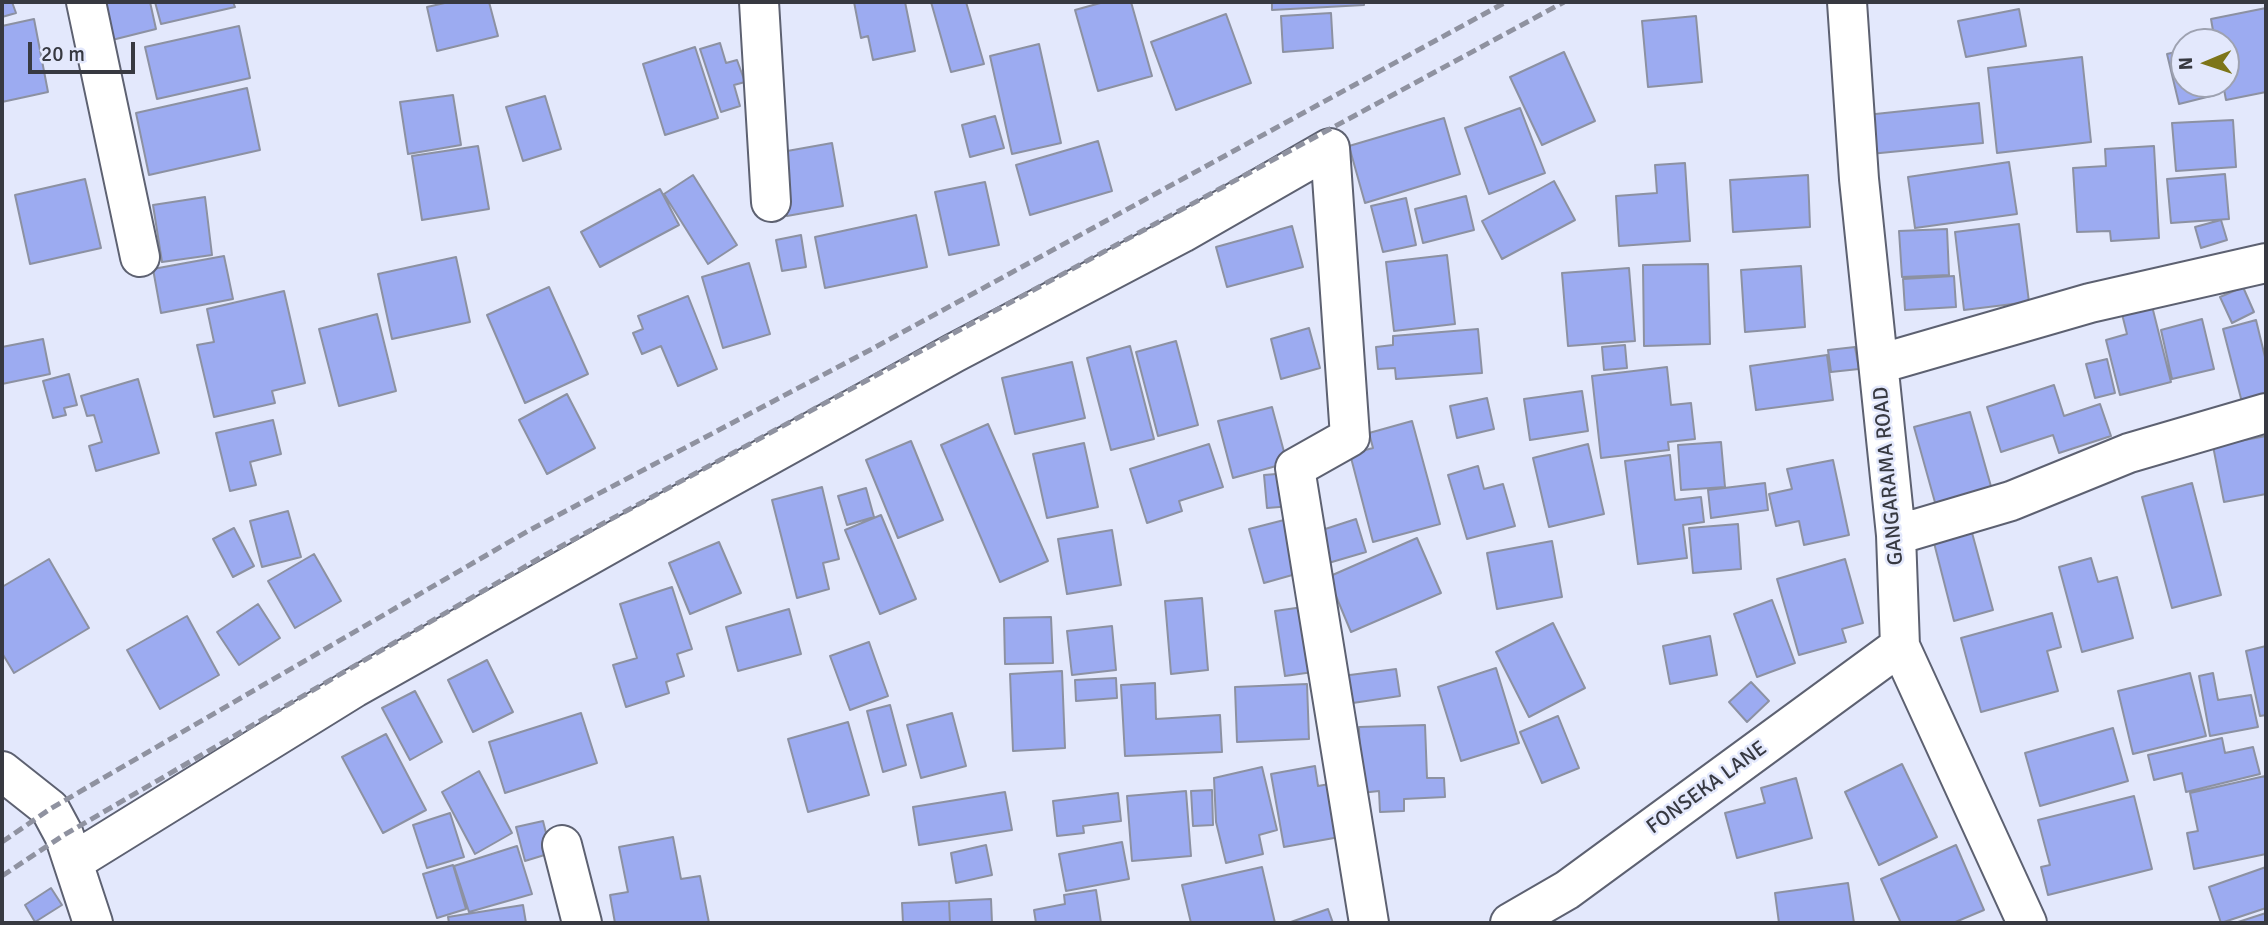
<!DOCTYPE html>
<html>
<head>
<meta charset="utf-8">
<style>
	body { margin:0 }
	#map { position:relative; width:2268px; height:925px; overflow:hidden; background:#e3e8fc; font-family:Signika,sans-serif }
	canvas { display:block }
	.frame { position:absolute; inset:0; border:4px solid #373941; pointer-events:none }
	.north { position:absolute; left:2170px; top:28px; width:70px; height:70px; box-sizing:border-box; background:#e3e8fc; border:2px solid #9ea2b1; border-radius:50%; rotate:268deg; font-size:19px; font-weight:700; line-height:28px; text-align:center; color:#373941 }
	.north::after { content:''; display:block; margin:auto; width:24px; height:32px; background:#7d7519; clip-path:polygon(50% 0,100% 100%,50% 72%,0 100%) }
	.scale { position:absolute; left:28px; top:42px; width:107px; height:32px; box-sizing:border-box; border:4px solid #373941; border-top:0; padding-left:9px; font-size:21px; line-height:24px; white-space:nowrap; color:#373941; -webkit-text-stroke:5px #e3e8fc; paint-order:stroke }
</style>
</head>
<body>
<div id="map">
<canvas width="2268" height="925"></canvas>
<div class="frame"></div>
<div class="north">N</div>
<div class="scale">20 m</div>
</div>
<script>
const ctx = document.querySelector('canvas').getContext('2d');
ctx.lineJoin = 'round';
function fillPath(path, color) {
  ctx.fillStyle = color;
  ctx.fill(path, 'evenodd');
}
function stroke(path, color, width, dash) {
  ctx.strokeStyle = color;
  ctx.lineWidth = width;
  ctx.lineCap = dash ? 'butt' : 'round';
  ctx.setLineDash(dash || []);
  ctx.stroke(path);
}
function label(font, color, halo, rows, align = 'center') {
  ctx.font = font + ' Signika,sans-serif';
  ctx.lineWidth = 5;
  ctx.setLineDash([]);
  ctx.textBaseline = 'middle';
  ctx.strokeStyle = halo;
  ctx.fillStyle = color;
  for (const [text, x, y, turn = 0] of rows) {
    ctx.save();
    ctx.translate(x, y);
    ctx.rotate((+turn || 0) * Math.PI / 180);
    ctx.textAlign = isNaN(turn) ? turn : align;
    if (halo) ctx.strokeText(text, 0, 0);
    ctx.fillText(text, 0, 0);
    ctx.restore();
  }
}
const building = new Path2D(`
	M2,2h10l4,11 -14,4z
	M99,2h51l6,27 -48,12z
	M155,2h78l2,5 -74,17z
	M449,2h40l9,34 -61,15 -10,-44z
	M854,2h51l10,49 -42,9 -5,-24 -7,2z
	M931,2h35l18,62 -33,8z
	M1104,2h27l21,74 -54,15 -23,-81z
	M1272,2h92v3l-92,5z
	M2266,8v84l-40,8 -3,-16h3v-42h-11l-4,-23z
	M2019,9l7,37 -60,11 -8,-36z
	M1331,13l2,35 -50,4 -2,-36z
	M1226,14l25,69 -75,27 -25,-68z
	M1696,16l6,66 -54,5 -6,-66z
	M34,19l14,73 -46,10v-76z
	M239,26l11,52 -93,21 -12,-52z
	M720,43l6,20 11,-3 8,22 -11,3 6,21 -19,6 -21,-63z
	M1039,44l22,99 -49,11 -22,-98z
	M695,47l23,71 -53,17 -22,-71z
	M2184,50v34h28l3,11 -36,9 -12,-50z
	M1564,52l31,69 -53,24 -32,-68z
	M2082,57l9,85 -94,11 -9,-85z
	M247,88l13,62 -111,25 -13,-62z
	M453,95l8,50 -53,9 -8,-52z
	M545,96l16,53 -38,12 -17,-54z
	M1979,103l4,40 -113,11 -4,-39z
	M1520,108l25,65 -56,21 -24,-66z
	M995,116l9,32 -34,9 -8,-32z
	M1444,118l16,56 -95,29 -16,-57z
	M2233,120l3,47 -60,4 -4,-48z
	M1098,141l14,50 -82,24 -14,-50z
	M832,143l11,63 -56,10 -11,-63z
	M478,146l11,63 -67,11 -10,-64z
	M2154,146l5,92 -48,3 -1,-10 -33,1 -4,-64 33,-2 -1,-17z
	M2009,162l8,52 -102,14 -7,-51z
	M1685,163l5,78 -71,5 -3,-50 41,-3 -2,-28z
	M2225,174l4,45 -58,4 -4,-44z
	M693,175l44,70 -29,19 -44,-70z
	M1808,175l2,52 -77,5 -3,-52z
	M85,179l16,69 -71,16 -15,-69z
	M1554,181l21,39 -73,39 -20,-38z
	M985,182l14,63 -50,10 -14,-63z
	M660,189l19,36 -79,42 -19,-35z
	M1466,196l8,34 -51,13 -8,-34z
	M205,197l7,58 -50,7 -9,-57z
	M1406,198l10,47 -33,7 -12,-46z
	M916,215l11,52 -102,21 -10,-51z
	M2221,220l6,20 -26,8 -6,-21z
	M2019,224l10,78 -65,8 -9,-78z
	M1292,226l11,41 -76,20 -11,-40z
	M1947,229l2,46 -47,2 -3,-46z
	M801,235l5,32 -24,4 -6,-31z
	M1447,255l8,69 -61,7 -8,-69z
	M224,256l9,43 -72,14 -8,-44z
	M456,257l14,65 -78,17 -14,-65z
	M749,263l21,71 -47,14 -21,-71z
	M1708,264l2,80 -66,2 -1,-81z
	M1801,266l4,61 -60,5 -4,-62z
	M1629,268l6,73 -67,5 -6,-73z
	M1954,276l2,31 -51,3 -2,-31z
	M549,287l39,87 -63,29 -38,-88z
	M2243,287l11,25 -22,11 -12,-26z
	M284,291l21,92 -33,8 3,12 -61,14 -17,-72 17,-3 -7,-33z
	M688,296l29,73 -39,17 -17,-40 -19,8 -9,-21 10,-4 -5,-13z
	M2152,306l19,76 -51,13 -14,-55 21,-6 -5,-20z
	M377,314l19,77 -57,15 -20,-77z
	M2202,319l12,50 -42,10 -11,-49z
	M2256,320l10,41v44l-22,5 -21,-81z
	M1309,328l11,40 -39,11 -10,-40z
	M1478,329l4,44 -86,6 -1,-11 -17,1 -2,-22 17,-2v-9z
	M43,339l7,35 -48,10v-37z
	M1176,341l22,84 -40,11 -22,-84z
	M1625,345l2,23 -23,2 -2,-23z
	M1130,346l24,93 -43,11 -24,-92z
	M1855,347l4,22 -28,3 -3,-22z
	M1827,355l6,45 -77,10 -6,-44z
	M2107,359l8,34 -20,5 -9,-34z
	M1072,362l13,56 -70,16 -13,-56z
	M1667,367l4,38 20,-2 4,36 -27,3 1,8 -68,8 -9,-82z
	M69,374l8,31 -13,3 2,7 -13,3 -10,-37z
	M138,379l21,74 -63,18 -7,-25 13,-4 -8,-27 -7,1 -6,-20z
	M2054,385l10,31 36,-12 11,32 -52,17 -6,-18 -52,17 -14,-45z
	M1582,391l6,40 -58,9 -6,-41z
	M567,394l28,54 -48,26 -28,-54z
	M1487,398l7,31 -37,9 -7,-32z
	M1272,407l15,56 -54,15 -15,-57z
	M1970,412l22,78 -56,16 -22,-79z
	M273,420l8,34 -31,8 6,23 -26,6 -14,-58z
	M1412,421l28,103 -67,18 -23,-88 23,-6 -4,-15z
	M988,424l60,137 -48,21 -59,-137z
	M2266,436v58l-42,8 -11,-56z
	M911,441l32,79 -45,18 -32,-78z
	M1721,442l4,45 -44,3 -3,-45z
	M1084,443l14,64 -51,11 -14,-64z
	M1209,444l14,43 -44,14 3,10 -35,12 -17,-54z
	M1588,444l16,70 -55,13 -16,-69z
	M1670,455l5,45 26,-3 3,25 -21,3 4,33 -49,6 -13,-103z
	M1833,460l16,75 -45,10 -5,-24 -23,5 -7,-32 23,-5 -5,-20z
	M1478,466l6,23 19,-5 12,42 -48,13 -19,-64z
	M1289,473l3,33 -25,2 -3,-33z
	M1765,483l3,27 -57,8 -3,-28z
	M2192,483l29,112 -49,13 -30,-111z
	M822,487l17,72 -16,4 6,26 -32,9 -25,-98z
	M866,488l8,29 -27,8 -9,-29z
	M288,511l13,46 -39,10 -12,-46z
	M881,515l35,84 -36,15 -35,-84z
	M1288,519l15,53 -39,11 -15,-54z
	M1356,519l10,33 -41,12 -9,-32z
	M1738,524l3,45 -48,4 -4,-45z
	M234,528l20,38 -21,11 -20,-38z
	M1971,529l22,81 -39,11 -21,-82z
	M1112,530l9,55 -54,9 -9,-55z
	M1417,538l24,55 -90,39 -23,-55z
	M1552,541l10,56 -65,12 -10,-56z
	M719,542l22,51 -51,21 -21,-51z
	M314,554l27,47 -46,27 -27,-47z
	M2091,558l7,24 19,-5 16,61 -51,14 -23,-85z
	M49,559l40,69 -75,45 -12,-20v-66z
	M1845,559l18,64 -21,6 4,13 -47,13 -22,-76z
	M672,587l20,62 -15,5 7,22 -18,6 3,11 -43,14 -13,-42 24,-7 -17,-54z
	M1202,598l6,72 -37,4 -6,-73z
	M1772,600l23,63 -38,14 -23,-63z
	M258,604l22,34 -41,27 -22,-33z
	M1303,607l10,65 -28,4 -10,-65z
	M789,609l12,45 -63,17 -12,-44z
	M2052,613l9,34 -14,4 11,40 -77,21 -20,-74z
	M187,616l32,59 -59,34 -33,-59z
	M1051,617l2,46 -48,1 -1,-46z
	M1553,623l32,65 -56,29 -33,-65z
	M1112,626l4,44 -44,5 -5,-44z
	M1710,636l7,39 -47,9 -7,-38z
	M869,642l19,54 -38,14 -20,-54z
	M2266,646v69l-6,1 -14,-65z
	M487,660l26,52 -40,20 -25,-52z
	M1496,668l23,75 -58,18 -23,-74z
	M1396,669l4,27 -54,8 -4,-28z
	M1062,671l3,77 -52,3 -3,-77z
	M2190,673l16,63 -73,18 -15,-63z
	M2213,673l5,27 33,-5 7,32 -48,9 -11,-60z
	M1116,678l1,20 -41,3 -1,-21z
	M1751,682l18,19 -22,21 -18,-20z
	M1155,683l1,36 64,-4 2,37 -97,4 -4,-71z
	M1307,684l2,55 -72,3 -2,-55z
	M415,691l27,51 -32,18 -28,-52z
	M890,705l16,60 -23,7 -16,-61z
	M581,713l16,50 -92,30 -16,-51z
	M952,713l14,53 -45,12 -14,-53z
	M1558,716l21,52 -37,15 -22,-51z
	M848,722l21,73 -61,17 -20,-73z
	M1425,725l2,53h17l1,19 -41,2v12l-24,1 -1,-21 -18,2 -2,-66z
	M2113,728l15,53 -88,25 -15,-53z
	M386,734l40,76 -43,23 -41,-76z
	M2222,738l3,15 28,-6 7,27 -74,18 -4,-19 -28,7 -6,-25z
	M1902,764l35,73 -58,28 -34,-73z
	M1315,766l3,20 17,-3 10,53 -61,11 -13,-73z
	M1262,767l15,63 -18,5 4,19 -37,9 -10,-41 -2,-44z
	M479,771l33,62 -37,21 -33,-62z
	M2265,776l1,78 -72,15 -7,-36 11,-2 -8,-38z
	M1796,778l16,60 -75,20 -12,-45 40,-10 -4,-15z
	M1212,790l1,35 -20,1 -2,-35z
	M1186,791l5,65 -59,5 -5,-65z
	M1005,792l7,38 -93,15 -6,-38z
	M1118,793l3,28 -38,5 1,7 -27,3 -4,-35z
	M2134,796l18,73 -104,26 -7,-28 9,-2 -12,-45z
	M450,813l14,44 -37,11 -14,-43z
	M543,821l8,32 -26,8 -9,-34z
	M673,837l8,42 19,-3 9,47h-94l-5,-28 18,-3 -9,-45z
	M1122,842l7,37 -63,12 -7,-37z
	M986,845l6,30 -36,8 -5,-30z
	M1956,845l28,65 -31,13h-52l-20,-44z
	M517,846l15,48 -63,18 -15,-46z
	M453,865l13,44 -29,9 -14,-44z
	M1262,867l13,56h-84l-9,-38z
	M2266,867v41l-45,15 -12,-36z
	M1848,883l6,40h-75l-4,-30z
	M51,888l11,17 -27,17 -10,-17z
	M1096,890l5,33h-65l-2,-13 31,-6 -1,-9z
	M991,899l1,24h-42l-1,-22z
	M949,901l1,22h-47l-1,-20z
	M523,905l3,18h-77l-1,-6z
	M1328,909l5,14h-45z
	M2266,913v10h-31z`);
fillPath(building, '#9cabf1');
stroke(building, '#8c91a2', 2);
const minor = new Path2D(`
	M86,2l54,255
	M759,2l12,200
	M1847,2l12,177 37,356 4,111 127,277
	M1879,364l211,-61 176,-40
	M1896,535l115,-34 118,-48 137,-40
	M2,771l48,38 14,26 29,88
	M562,845l20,78
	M73,862l281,-174 268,-151 332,-184 228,-120 148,-85 20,289 -55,31 74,455
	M1510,923l57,-33 333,-244`);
stroke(minor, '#5d6171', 42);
stroke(minor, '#fff', 38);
stroke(new Path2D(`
	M2,842l48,-33 478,-278 342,-181 636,-348
	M2,876l62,-41 481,-280 1019,-553`), '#8f92a0', 5, [10, 5]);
label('21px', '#373941', '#e3e8fc', [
	["GANGARAMA ROAD",1889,476,-95],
	["FONSEKA LANE",1707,788,-36]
]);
</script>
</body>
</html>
